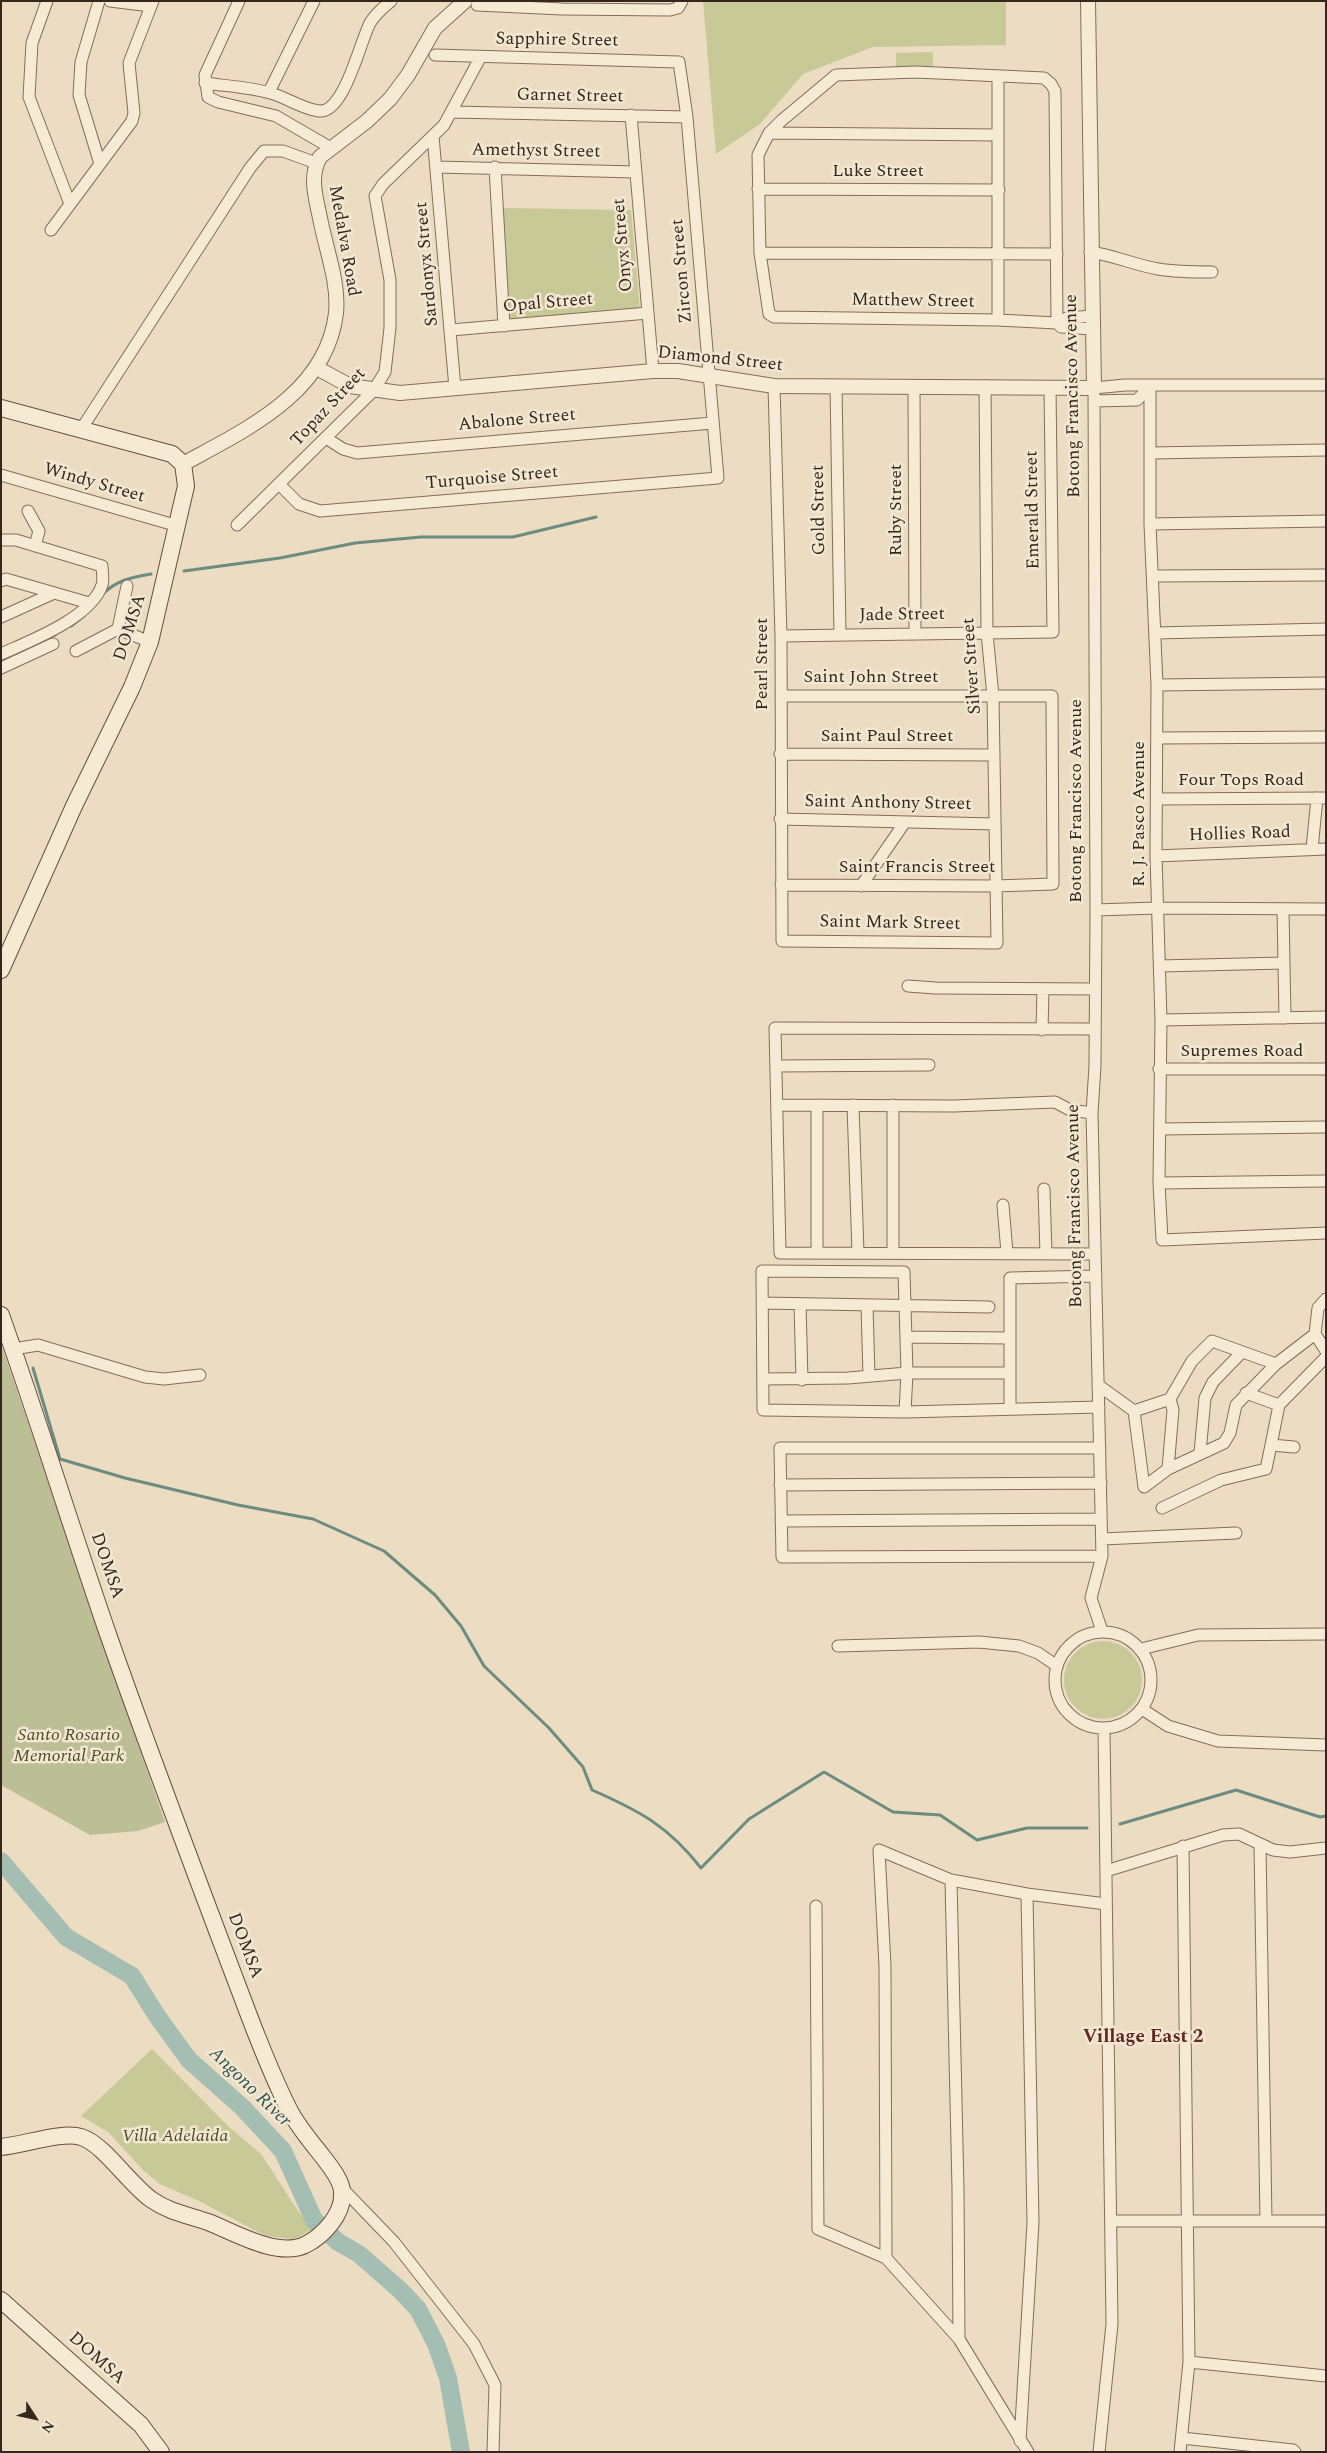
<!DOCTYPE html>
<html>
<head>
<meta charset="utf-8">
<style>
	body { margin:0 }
	#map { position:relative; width:1327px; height:2453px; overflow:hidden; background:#ebdcc2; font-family:Spectral,serif }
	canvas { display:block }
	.frame { position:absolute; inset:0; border:2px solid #35271e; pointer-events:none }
	.north { position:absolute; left:10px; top:2393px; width:50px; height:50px; -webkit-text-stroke:4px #f3e7d2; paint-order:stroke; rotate:125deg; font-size:14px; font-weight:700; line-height:20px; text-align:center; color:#35271e }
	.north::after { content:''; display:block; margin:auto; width:18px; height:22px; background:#35271e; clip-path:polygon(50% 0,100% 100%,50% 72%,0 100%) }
</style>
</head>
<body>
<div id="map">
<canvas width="1327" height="2453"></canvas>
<div class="frame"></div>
<div class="north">N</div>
</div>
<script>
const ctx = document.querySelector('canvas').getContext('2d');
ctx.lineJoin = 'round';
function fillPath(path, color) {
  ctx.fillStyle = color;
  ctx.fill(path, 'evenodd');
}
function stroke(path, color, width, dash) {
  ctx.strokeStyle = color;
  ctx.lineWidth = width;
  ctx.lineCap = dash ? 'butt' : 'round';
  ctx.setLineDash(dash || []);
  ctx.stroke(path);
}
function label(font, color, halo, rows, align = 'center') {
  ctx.font = font + ' Spectral,serif';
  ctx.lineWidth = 5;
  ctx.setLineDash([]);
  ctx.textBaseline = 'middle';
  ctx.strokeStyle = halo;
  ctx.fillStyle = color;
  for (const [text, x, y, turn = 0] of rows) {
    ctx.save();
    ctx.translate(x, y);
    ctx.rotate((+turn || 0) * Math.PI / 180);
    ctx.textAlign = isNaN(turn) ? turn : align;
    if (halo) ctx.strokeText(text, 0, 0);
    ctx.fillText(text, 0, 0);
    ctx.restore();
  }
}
fillPath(new Path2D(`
	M703,1h303v44l-133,2 -70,27 -43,50 -44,30z
	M933,52v16l-37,1v-16z
	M501,208l130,2 9,101 -132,11z
	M1064 1680a39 39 0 1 1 78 0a39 39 0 1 1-78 0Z
	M152,2049l77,78 32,27 37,57 15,17 -13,9 -9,2 -25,-3 -65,-34 -41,-18 -17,-14 -35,-38 -27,-16z`), '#c7c997');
fillPath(new Path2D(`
	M1,1344l164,478 -27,9 -48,4 -89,-50z`), '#bcbe96');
stroke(new Path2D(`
	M184,571l96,-13 75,-15 66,-6h92l83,-20
	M101,596c13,-15 31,-19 50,-22
	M71,626l13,-10
	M1,661l54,-26
	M33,1368l27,91 65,19 113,27 75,14 71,32 51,44 26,31 23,40 65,62 34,39 9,23c48,21 76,36 109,78l48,-49 75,-47 69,40 47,3 37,25 50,-12h60
	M1120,1824l116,-34 84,27 6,-1`), '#6c8c81', 3);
stroke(new Path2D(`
	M1,1861l65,76 66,39 25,40 32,44 53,47 41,44 31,69 24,22 21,12 41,36 18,19 18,35 12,34 13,74`), '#a5beb4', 18);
const minor = new Path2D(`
	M47,1l-15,42 -3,54 41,107
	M99,1l-18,61 -2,33 21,69
	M110,1l41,5
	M239,1l-34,74 3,22 10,5 58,14 55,32
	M477,5l85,4 108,1 8,-2 4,-7
	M998,77v243
	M205,83c21,3 44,4 65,10 16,4 32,16 49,18 25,3 41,-69 51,-88 5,-9 14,-16 21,-22
	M269,92l45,-91
	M452,112l235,5
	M631,115l22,256
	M769,133l229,2
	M433,136l22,252
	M437,167l198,5
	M495,167l9,159
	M758,189l241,1
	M51,230l81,-109 2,-8 -5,-50 24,-62
	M1090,252c23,3 45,13 68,17 18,3 36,3 54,3
	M760,253l297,1
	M1057,323l-2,-232 -4,-7 -7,-6 -128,-6 -80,3 -55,46 -12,12 -11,22 2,98 9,61 5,3 224,3 59,3 4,4 31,2
	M1057,323l10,-5 25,-2
	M451,330l197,-17
	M774,386l7,250 1,305 215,2 -4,-247 -6,-63 -2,-247
	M836,386l4,249
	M914,386l1,248
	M1150,387v137l7,161 -1,171 5,164 -2,163 3,57 164,-7
	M1094,401l43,-1 13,-13
	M82,428l168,-260 14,-17h19l33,12
	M326,438l17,11 14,4 356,-30
	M1151,453l175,-3
	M1,475l177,51
	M279,484l20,20 21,7 398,-33 -31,-361 -8,-55 -244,-7
	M28,511l11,20 -4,15
	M1150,524l176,-3
	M237,525l136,-134 12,-19 5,-44v-48l-15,-84 8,-12 61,-59 36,-67
	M1,540h15l86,26c0,6 2,14 0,19 -11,33 -72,56 -101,69
	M1153,576l173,-1
	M1,581l5,-2 83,24
	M1,617l53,-24
	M118,629l9,-43
	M1156,633l170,-4
	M781,636l272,-4 -3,-245
	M76,651l42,-22 32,13
	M1,668l52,-24
	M1157,685l169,-2
	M781,696h271l1,188 -57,2 -215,-1
	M1157,738l169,-1
	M780,754l214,1
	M1157,799l169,-1
	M780,819l215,5
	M1312,849l5,-51
	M1156,856l170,-7
	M861,886l44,-64
	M1283,909l2,109
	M1096,910l61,-2 169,1
	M1160,966l123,-3
	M908,986l27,2 160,1
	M1161,1020l165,-3
	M1095,1029l-320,-1 5,225 315,1
	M1042,1030l1,-41
	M776,1066l153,-1
	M1159,1069h167
	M778,1105l176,1 101,-4 15,8 22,3
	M853,1105l5,148
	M893,1105v147
	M1160,1129l166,-2
	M1159,1183l167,-2
	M1044,1189l2,65
	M1003,1205l4,48
	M817,1253v-148
	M1326,1299l-8,9 -3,26 11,17
	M763,1303l226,4
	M800,1304l2,76
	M867,1305l2,71
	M906,1337l103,1
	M13,1349l25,-4 107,32 19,2 36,-4
	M763,1379l85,-1 59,-5h102
	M1098,1385l36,26 36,-12 22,-38 20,-20 64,23 39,-30
	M1246,1393l33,12
	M1010,1408v-130l86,-2
	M1134,1411l10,76 24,-18 56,-26 6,-10 6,-28 40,-41
	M905,1412l2,-39 -3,-101 -142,-1 1,139 142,2 194,-5
	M1294,1447l-23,-2 8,-40 47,-48
	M1100,1448h-320l2,109 320,-1
	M1200,1453l5,-55 8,-16 29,-30
	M1168,1469l5,-59 -3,-11
	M780,1485l321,-2
	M1162,1508l59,-28 45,-11 5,-24
	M781,1521l320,-2
	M1102,1539l134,-6
	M1102,1631l-11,-33 11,-42 -10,-443 3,-47 1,-156 -2,-522 31,-3h201
	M1055 1680a48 48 0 1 1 96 0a48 48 0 1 1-96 0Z
	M838,1646l141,-4 40,4 19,7 19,13
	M1141,1649l57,-14 128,-1
	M1142,1709l26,17 50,15 108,4
	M1260,1845l6,376
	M1106,1871l117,-36 16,-1 34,16 17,2 36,-4
	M951,1880l7,309 1,150
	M816,1906l2,323 68,29 73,81 69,113
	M343,2189l51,53 80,102 21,41 -2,67
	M1112,2221h214
	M886,2258l-1,-292 -6,-116 72,30 76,14 79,10
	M1189,2362l137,14
	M1182,2438l111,12 2,2
	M1020,2441l13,-218 -6,-329
	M1099,2452l13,-128 -8,-595
	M1180,2452l9,-90 -6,-516`);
const tertiary = new Path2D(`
	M317,368l33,18 50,7 253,-22h25l96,15 320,2 -6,-387
	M183,464c62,-34 144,-71 153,-151 3,-29 -9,-61 -15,-90 -4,-22 -13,-45 -1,-66l47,-36 23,-22 18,-24 27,-47 30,-27`);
const secondary = new Path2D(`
	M1,408l171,46 11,10 3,22 -36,156 -18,45 -58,119 -73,164
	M1,1315c38,107 71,215 108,322 46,131 95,260 144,389 12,30 23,59 38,87 9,16 21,30 32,44 7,9 19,24 19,35 2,22 -19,44 -37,53 -28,13 -71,-13 -97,-23 -20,-7 -39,-10 -56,-22 -23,-16 -48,-56 -71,-63 -18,-6 -58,8 -80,10
	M1,2300l140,125 20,27`);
stroke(minor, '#846d5b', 13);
stroke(tertiary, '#846d5b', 16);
stroke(secondary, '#664f3e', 18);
stroke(minor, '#f7ead5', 11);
stroke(tertiary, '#f7ead5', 14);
stroke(secondary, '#f7ead5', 16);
label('18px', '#35271e', '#f3e7d2', [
	["Sapphire Street",557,41,1],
	["Garnet Street",570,97,1],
	["Amethyst Street",536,152,1],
	["Luke Street",878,172],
	["Medalva Road",343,241,80],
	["Onyx Street",624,245,-95],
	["Sardonyx Street",428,264,-95],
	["Zircon Street",683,271,-95],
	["Matthew Street",913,302,1],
	["Opal Street",548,304,-5],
	["Diamond Street",720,360,6],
	["Botong Francisco Avenue",1074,396,-91],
	["Topaz Street",329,408,-47],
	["Abalone Street",517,421,-5],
	["Turquoise Street",492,479,-5],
	["Windy Street",94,484,16],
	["Gold Street",820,510,-91],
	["Ruby Street",897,510,-90],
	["Emerald Street",1034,510,-91],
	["Jade Street",902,616,-1],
	["DOMSA",131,628,-72],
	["Pearl Street",763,664,-90],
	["Silver Street",973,666,-94],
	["Saint John Street",871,678],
	["Saint Paul Street",887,737],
	["Four Tops Road",1241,781],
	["Botong Francisco Avenue",1077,801,-90],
	["Saint Anthony Street",888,804,1],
	["R. J. Pasco Avenue",1140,814,-90],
	["Hollies Road",1240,835,-2],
	["Saint Francis Street",917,868],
	["Saint Mark Street",890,924,1],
	["Supremes Road",1242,1052],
	["Botong Francisco Avenue",1076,1206,-91],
	["DOMSA",106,1566,71],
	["DOMSA",244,1946,69],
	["DOMSA",96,2359,42]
]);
label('italic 18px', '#495026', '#f3e7d2', [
	["Santo Rosario",69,1736],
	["Memorial Park",69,1757],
	["Villa Adelaida",175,2137]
]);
label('bold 19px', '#5f2820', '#f3e7d2', [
	["Village East 2",1143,2038]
]);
label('italic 19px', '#2e544e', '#f3e7d2', [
	["Angono River",249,2088,44]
]);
</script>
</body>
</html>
